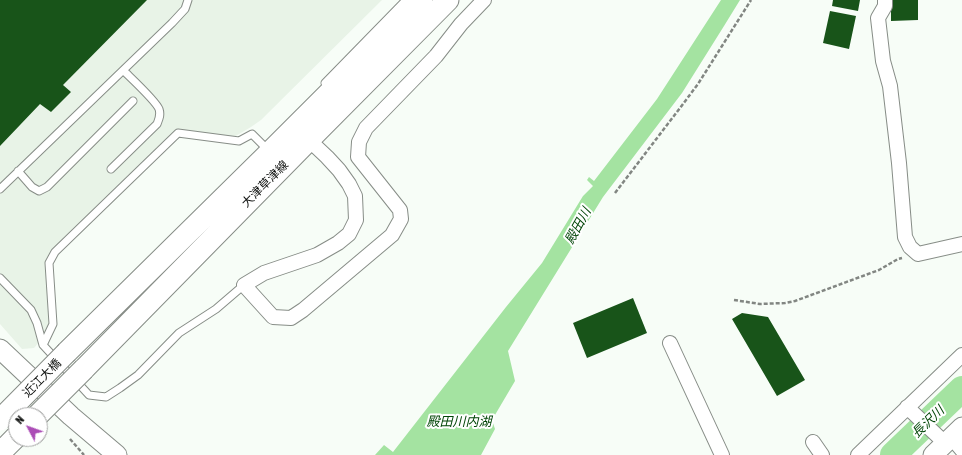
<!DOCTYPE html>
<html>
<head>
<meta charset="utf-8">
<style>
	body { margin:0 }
	#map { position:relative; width:962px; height:455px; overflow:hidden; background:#f7fdf7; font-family:"Asap Condensed",sans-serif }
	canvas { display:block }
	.north { position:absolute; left:8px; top:407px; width:40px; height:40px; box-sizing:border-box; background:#fff; border:1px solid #9e9f9e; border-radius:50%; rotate:311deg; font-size:11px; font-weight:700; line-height:16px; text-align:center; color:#0d0f0d }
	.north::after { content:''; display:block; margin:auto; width:14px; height:18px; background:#ab4db6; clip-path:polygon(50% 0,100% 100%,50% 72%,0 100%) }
</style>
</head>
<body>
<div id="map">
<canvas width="962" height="455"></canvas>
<div class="north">N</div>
</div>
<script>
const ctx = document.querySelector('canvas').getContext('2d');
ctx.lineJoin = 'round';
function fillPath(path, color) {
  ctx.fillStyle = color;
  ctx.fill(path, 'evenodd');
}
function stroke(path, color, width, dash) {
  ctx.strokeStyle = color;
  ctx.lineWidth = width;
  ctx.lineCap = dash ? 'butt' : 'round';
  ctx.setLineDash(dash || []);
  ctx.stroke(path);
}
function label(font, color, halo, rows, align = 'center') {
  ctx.font = font + ' "Asap Condensed","Noto Sans JP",sans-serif';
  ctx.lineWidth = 4;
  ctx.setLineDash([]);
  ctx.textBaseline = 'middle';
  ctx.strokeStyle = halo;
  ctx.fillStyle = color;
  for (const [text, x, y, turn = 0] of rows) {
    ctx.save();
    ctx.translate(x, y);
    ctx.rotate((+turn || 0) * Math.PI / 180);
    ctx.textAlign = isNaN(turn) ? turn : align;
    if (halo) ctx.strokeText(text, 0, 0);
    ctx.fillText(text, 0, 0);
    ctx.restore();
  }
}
fillPath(new Path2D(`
	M0,0h382l-121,120 -10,7 -17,10 -54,-6 -9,3 -118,118 -5,11 5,63 -19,22 -12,1 -22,-25z`), '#e8f3e7');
fillPath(new Path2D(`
	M721,0h19l-16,26 -42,67 -79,104 -95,154 7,30 -23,39 3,9 -14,26h-106l9,-10 9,7 113,-145 36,-44 41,-67 10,-10 -6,-6 2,-3 5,4 63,-82z`), '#a4e3a1');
stroke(new Path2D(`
	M893,455l69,-66`), '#a4e3a1', 26);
fillPath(new Path2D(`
	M0,0h147l-84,85 8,7 -20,20 -11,-8 -40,42z
	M833,0h27l-2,11 -26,-5z
	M891,0h27v20l-27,1z
	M830,11l26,5 -7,33 -26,-6z
	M633,298l14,35 -60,25 -14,-35z
	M742,313l26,4 37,63 -28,16 -45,-77z`), '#185419');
const lane = new Path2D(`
	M325,83l81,-83
	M111,169l46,-45c2,-5 4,-9 2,-15 -3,-8 -28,-31 -35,-38
	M18,171l14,16 7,4 8,-4 86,-86
	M0,189l172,-166 13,-14 3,-9
	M0,278l31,32 6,13 6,22 46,50 17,2 14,-9 18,-13 41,-42 37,-24 28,-24
	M43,345l10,-21 -4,-61 6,-11 123,-119 61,8 13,-7 16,16`);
const street = new Path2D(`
	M885,0v6l-7,12 5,43 7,25 9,77 6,74 5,10 8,7 44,-10
	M309,140l18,17 12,13 10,14 6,12 1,24 -7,14 -11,9 -21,12 -53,18 -20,12 29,32 18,1 12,-8 89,-75 9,-16 -1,-9 -42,-53 1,-15 7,-14 70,-72 25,-32 23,-24
	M670,343l52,112
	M907,407l38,36
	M951,437l11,13
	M813,442l9,13
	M858,455l104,-100`);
const secondary = new Path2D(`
	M0,349l71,67 46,39
	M933,455l29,-28`);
const primary = new Path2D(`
	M67,352l203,-200 152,-152
	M84,369l225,-229 139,-140
	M0,453l16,-16`);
stroke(lane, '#878d87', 9);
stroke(street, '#878d87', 16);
stroke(secondary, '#878d87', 21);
stroke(primary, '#878d87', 23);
stroke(new Path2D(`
	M615,193l65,-85 18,-24 53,-84
	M734,300l26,4 25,-1 10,-2 84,-31 19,-11 4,-1
	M70,439l14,16`), '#828682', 2.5, [4, 2]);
stroke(lane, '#fff', 7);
stroke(street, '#fff', 14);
stroke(secondary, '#fff', 19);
stroke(primary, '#fff', 21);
const primaryBridge = new Path2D(`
	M38,415l46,-46
	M0,420l67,-68`);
stroke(primaryBridge, '#878d87', 23, []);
stroke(primaryBridge, '#fff', 21);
label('12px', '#0d0f0d', '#fff', [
	["大津草津線",265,184,-45],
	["近江大橋",42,378,-45]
]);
label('italic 13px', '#024607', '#fff', [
	["殿田川",578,226,-61],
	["殿田川内湖",459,422],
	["長沢川",928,422,-44]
]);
</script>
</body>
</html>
